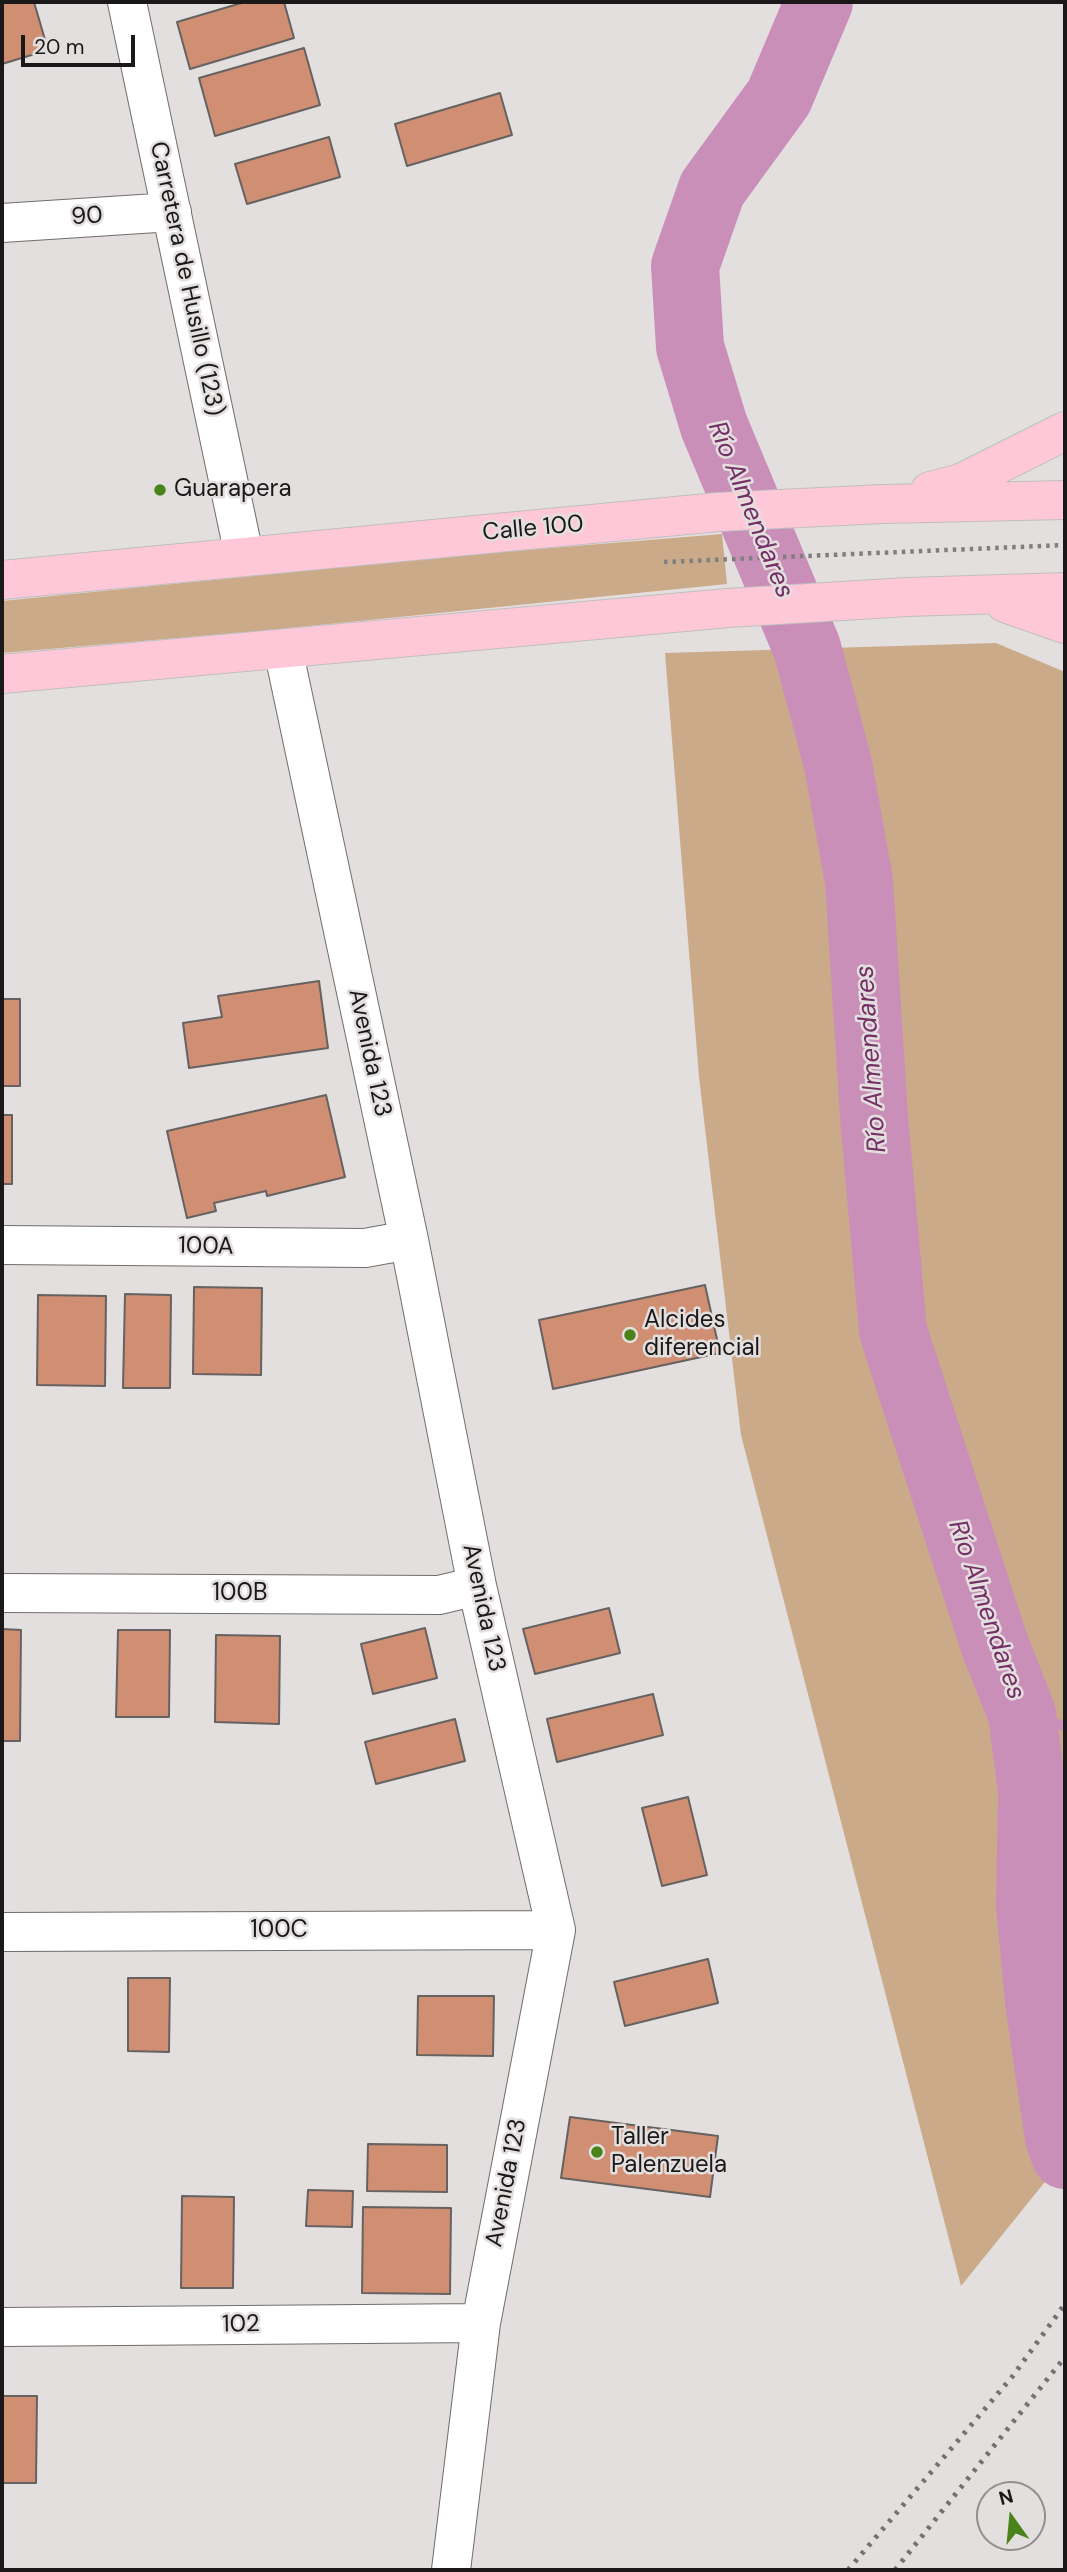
<!DOCTYPE html>
<html>
<head>
<meta charset="utf-8">
<style>
	body { margin:0 }
	#map { position:relative; width:1067px; height:2572px; overflow:hidden; background:#e4dfdf; font-family:"DM Sans",sans-serif }
	canvas { display:block }
	.frame { position:absolute; inset:0; border:4px solid #1a1818; pointer-events:none }
	.north { position:absolute; left:976px; top:2481px; width:70px; height:70px; box-sizing:border-box; background:#e4dfdf; border:2px solid #938f8f; border-radius:50%; rotate:345deg; font-size:19px; font-weight:700; line-height:28px; text-align:center; color:#1a1818 }
	.north::after { content:''; display:block; margin:auto; width:24px; height:32px; background:#4a821b; clip-path:polygon(50% 0,100% 100%,50% 72%,0 100%) }
	.scale { position:absolute; left:21px; top:35px; width:114px; height:32px; box-sizing:border-box; border:4px solid #1a1818; border-top:0; padding-left:9px; font-size:21px; line-height:24px; white-space:nowrap; color:#1a1818; -webkit-text-stroke:5px #e4dfdf; paint-order:stroke }
</style>
</head>
<body>
<div id="map">
<canvas width="1067" height="2572"></canvas>
<div class="frame"></div>
<div class="north">N</div>
<div class="scale">20 m</div>
</div>
<script>
const ctx = document.querySelector('canvas').getContext('2d');
ctx.lineJoin = 'round';
function fillPath(path, color) {
  ctx.fillStyle = color;
  ctx.fill(path, 'evenodd');
}
function stroke(path, color, width, dash) {
  ctx.strokeStyle = color;
  ctx.lineWidth = width;
  ctx.lineCap = dash ? 'butt' : 'round';
  ctx.setLineDash(dash || []);
  ctx.stroke(path);
}
function label(font, color, halo, rows, align = 'center') {
  ctx.font = font + ' "DM Sans",sans-serif';
  ctx.lineWidth = 5;
  ctx.setLineDash([]);
  ctx.textBaseline = 'middle';
  ctx.strokeStyle = halo;
  ctx.fillStyle = color;
  for (const [text, x, y, turn = 0] of rows) {
    ctx.save();
    ctx.translate(x, y);
    ctx.rotate((+turn || 0) * Math.PI / 180);
    ctx.textAlign = isNaN(turn) ? turn : align;
    if (halo) ctx.strokeText(text, 0, 0);
    ctx.fillText(text, 0, 0);
    ctx.restore();
  }
}
fillPath(new Path2D(`
	M722,534l5,50 -467,47 -258,22v-52l451,-45z
	M996,643l69,29v1485l-104,129 -220,-851 -42,-358 -34,-424z`), '#cbaa89');
stroke(new Path2D(`
	M1022,1714l43,12`), '#c98fb9', 10);
stroke(new Path2D(`
	M819,2l-40,95 -67,92 -27,77 5,81 24,79 93,222 31,116 21,117 15,236 19,214 101,312 28,71 10,77 -2,114 9,97 20,136 6,17`), '#c98fb9', 68);
const building = new Path2D(`
	M2,2h32l14,48 -46,14z
	M245,2h39l10,36 -104,31 -13,-47z
	M304,48l16,57 -105,31 -16,-58z
	M500,93l12,42 -105,31 -12,-42z
	M329,137l11,40 -93,27 -12,-40z
	M319,981l9,67 -139,20 -6,-45 39,-6 -4,-21z
	M2,999h18v87h-18z
	M326,1095l19,82 -78,19 -1,-5 -52,12 2,8 -29,7 -20,-87z
	M2,1115h10v69h-10z
	M705,1285l15,68 -167,36 -14,-69z
	M194,1287l68,1 -1,87 -68,-1z
	M125,1294l46,1 -1,93h-47z
	M38,1295l68,1 -1,90 -68,-1z
	M609,1608l11,45 -85,21 -12,-45z
	M425,1628l12,50 -64,16 -12,-50z
	M2,1629l19,1 -1,111h-18z
	M118,1630h52l-1,87h-53z
	M216,1635l64,1 -1,88 -64,-2z
	M653,1694l10,41 -106,27 -10,-43z
	M455,1719l10,42 -89,23 -11,-42z
	M688,1797l19,78 -45,11 -20,-78z
	M708,1959l10,44 -93,23 -11,-44z
	M128,1978h42l-1,74 -41,-1z
	M418,1996h76l-1,60 -76,-1z
	M570,2117l148,19 -8,61 -149,-19z
	M368,2144l79,1v47l-80,-1z
	M308,2190l45,1 -1,36 -46,-1z
	M182,2196l52,1 -1,91h-52z
	M363,2207l88,1 -1,86 -88,-1z
	M2,2396h35l-1,87h-34z`);
fillPath(building, '#d08f73');
stroke(building, '#666261', 2);
const minor = new Path2D(`
	M127,2l117,553
	M2,223l170,-11
	M283,649l126,591 68,346 79,344 -75,393 -30,247
	M2,1245l363,3 44,-8
	M2,1593l437,2 38,-9
	M2,1932l554,-2
	M2,2327l479,-4`);
const trunk = new Path2D(`
	M930,491l31,-8 104,-52
	M2,580l716,-68 165,-8 182,-4
	M1005,603l60,21
	M2,674l726,-66 179,-11 158,-5`);
stroke(minor, '#716d6c', 40);
stroke(trunk, '#bfbebe', 40);
stroke(new Path2D(`
	M664,562l401,-17`), '#817e7e', 4.5, [3.5, 5]);
stroke(minor, '#fff', 38);
stroke(trunk, '#fec8d8', 38);
stroke(new Path2D(`
	M848,2570l164,-193 53,-73
	M895,2570l170,-213`), '#747171', 5, [3.5, 7]);
for (const [x, y, r, color] of [
	[160,490,7,"#4a821b"],
	[630,1335,7,"#4a821b"],
	[597,2152,7,"#4a821b"]
]) {
  const dot = new Path2D();
  dot.arc(x, y, r, 0, 2 * Math.PI);
  ctx.fillStyle = color;
  ctx.fill(dot);
  stroke(dot, '#e4dfdf', 2.5);
}
label('24px', '#1a1818', '#e4dfdf', [
	["90",87,217,-4],
	["Carretera de Husillo (123)",186,279,78],
	["Calle 100",533,529,-5],
	["Avenida 123",369,1053,78],
	["100A",206,1247,1],
	["100B",240,1594],
	["Avenida 123",483,1608,78],
	["100C",279,1931],
	["Avenida 123",507,2183,-79],
	["102",241,2325,-1]
]);
label('24px', '#1a1818', '#e4dfdf', [
	["Guarapera",174,490],
	["Alcides",644,1321],
	["diferencial",644,1349],
	["Taller",611,2138],
	["Palenzuela",611,2166]
], 'left');
label('italic 26px', '#742f64', '#e4dfdf', [
	["Río Almendares",750,510,68],
	["Río Almendares",872,1059,-94],
	["Río Almendares",986,1610,71]
]);
</script>
</body>
</html>
